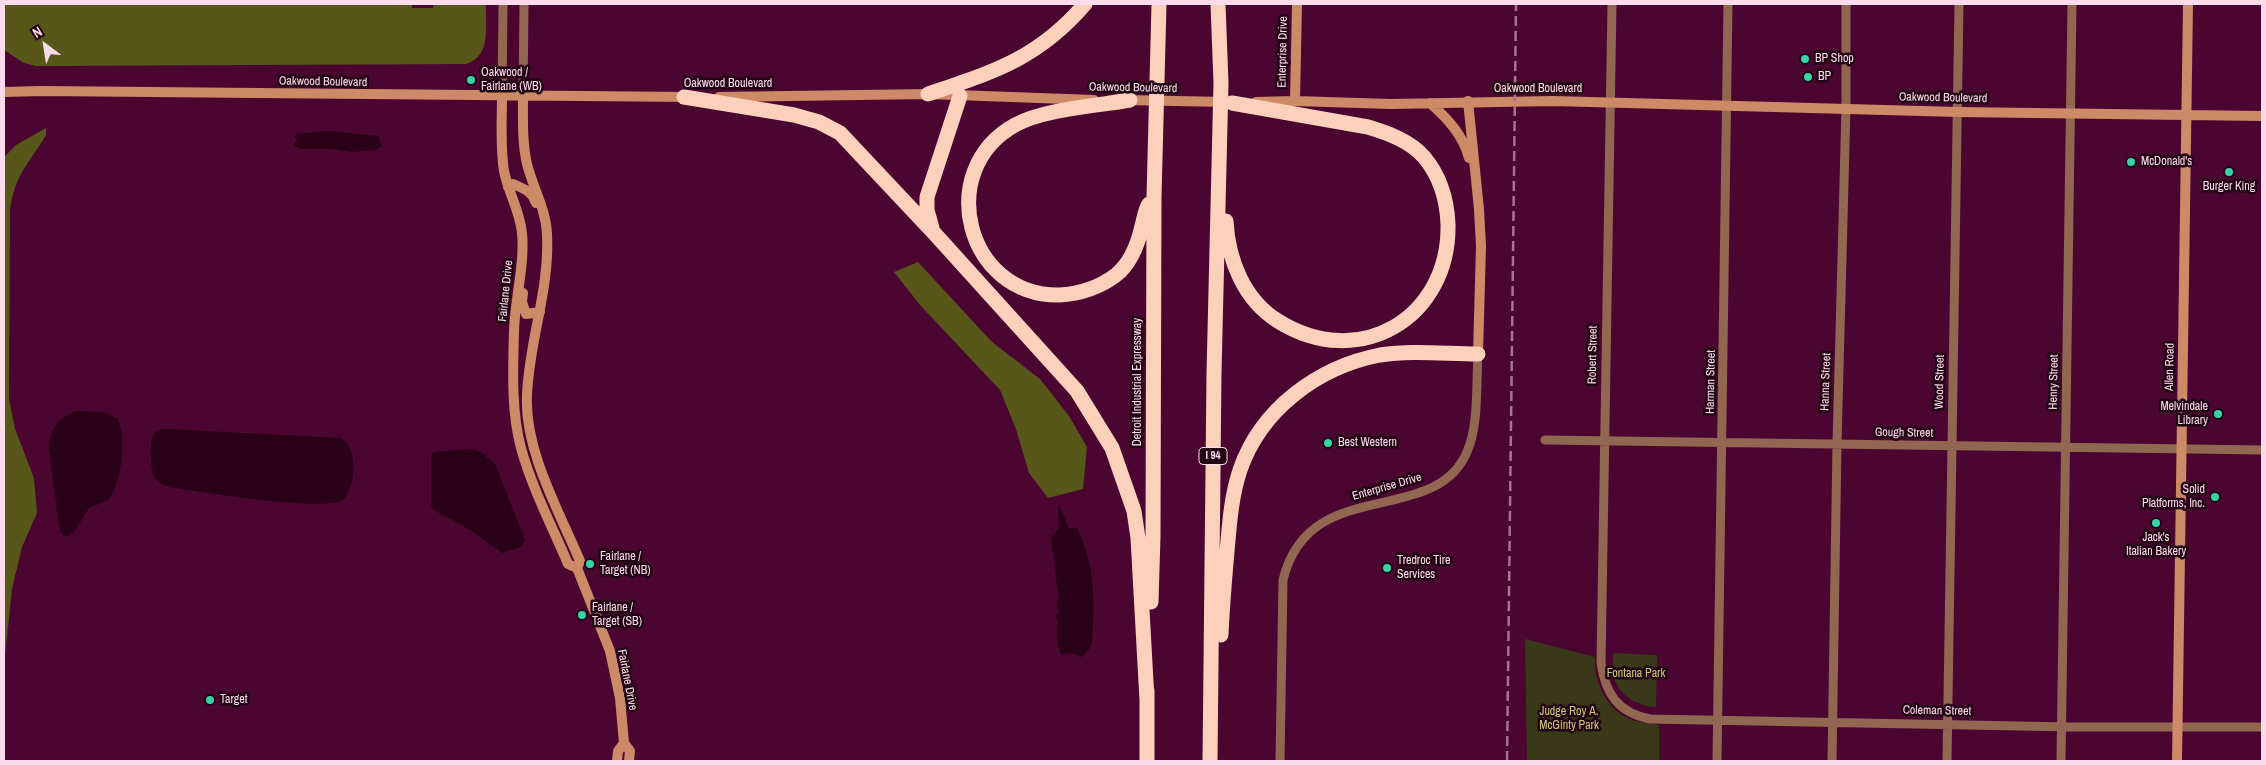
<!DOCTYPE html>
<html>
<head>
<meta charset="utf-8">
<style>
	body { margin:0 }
	#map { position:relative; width:2266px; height:765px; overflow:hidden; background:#4b0531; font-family:"Archivo Narrow",sans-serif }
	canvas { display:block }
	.frame { position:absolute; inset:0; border:5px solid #fedbeb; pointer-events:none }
	.north { position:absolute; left:20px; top:20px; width:50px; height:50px; -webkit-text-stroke:4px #210515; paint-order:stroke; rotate:329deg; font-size:14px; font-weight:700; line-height:20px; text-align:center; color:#fedbeb }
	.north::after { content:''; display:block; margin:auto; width:18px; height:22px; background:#fedbeb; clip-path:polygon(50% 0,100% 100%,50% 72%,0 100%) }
</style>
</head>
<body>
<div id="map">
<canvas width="2266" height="765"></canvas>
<div class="frame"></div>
<div class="north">N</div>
</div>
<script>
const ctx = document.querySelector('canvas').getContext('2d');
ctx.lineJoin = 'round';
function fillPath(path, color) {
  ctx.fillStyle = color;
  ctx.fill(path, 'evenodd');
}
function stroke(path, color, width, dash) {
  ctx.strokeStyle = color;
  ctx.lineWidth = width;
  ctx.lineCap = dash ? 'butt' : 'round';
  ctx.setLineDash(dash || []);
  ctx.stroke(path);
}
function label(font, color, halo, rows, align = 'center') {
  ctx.font = font + ' "Archivo Narrow",sans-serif';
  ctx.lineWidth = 5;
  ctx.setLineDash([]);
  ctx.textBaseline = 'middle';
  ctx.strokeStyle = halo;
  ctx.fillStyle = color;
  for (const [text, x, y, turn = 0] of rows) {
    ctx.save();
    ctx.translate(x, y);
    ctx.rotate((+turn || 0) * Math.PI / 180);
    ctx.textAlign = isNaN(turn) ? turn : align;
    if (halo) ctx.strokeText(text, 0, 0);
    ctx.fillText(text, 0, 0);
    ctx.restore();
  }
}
fillPath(new Path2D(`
	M1525,639l70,18c-2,20 9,46 27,58 10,7 25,8 37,10v36h-132z
	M1614,653l43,2 -1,52c-20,-1 -39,-12 -43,-34 -1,-6 0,-14 1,-20z`), '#393919');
fillPath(new Path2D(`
	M4,4h408v4h21l1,-4h52c-1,22 6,52 -20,60l-430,2 -12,-3 -20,-13z
	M46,128v7c-17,29 -30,37 -36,74l-1,189 6,31 19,49 3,35 -15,34 -10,42 -8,77v-509l12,-12z
	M918,262l74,80 48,37 29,37 18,31 -4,42 -35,9 -19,-25 -13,-44 -16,-39 -80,-85 -26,-33z`), '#57571a');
fillPath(new Path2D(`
	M327,131l51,5 4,10 -7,4 -23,2 -20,-3h-31l-7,-3 1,-4 4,-1 -4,-3 1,-4z
	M76,411l27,1 15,7c8,17 4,63 -8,79 -6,7 -17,5 -23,13 -7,9 -10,22 -21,26l-5,-4 -2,-7 -10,-79c2,-20 9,-29 27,-36z
	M167,429l174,9c18,10 15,49 2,62 -21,12 -143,-8 -173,-13 -6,-2 -13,-5 -17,-12 -2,-6 -4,-35 0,-40 3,-5 8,-6 14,-6z
	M471,449l10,3 14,12 30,76 -4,7 -19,6 -30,-22 -38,-21 -3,-4v-47l2,-7z
	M1058,506l3,2 7,20h9c18,35 18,75 15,113l-2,7 -8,9 -13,-4 -7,2c-8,-11 -2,-27 -6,-39l3,-4 -2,-10 2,-4 -8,-61 8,-9z`), '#290018');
stroke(new Path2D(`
	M1612,4l-11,659c4,30 17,50 49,56l422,8h190
	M502,95l1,-91
	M523,96l1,-92
	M1545,440l717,10
	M1280,761l3,-181c26,-107 151,-51 184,-128 12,-27 9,-68 11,-98
	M1717,761l11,-757
	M1832,761l5,-317 9,-336v-104
	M1947,761l12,-757
	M2061,761l11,-757`), '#926751', 9);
stroke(new Path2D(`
	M4,92l38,-1 647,6
	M502,95c0,25 -2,52 2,76 4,21 16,40 18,62 3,32 -7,65 -8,98 -1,38 -3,80 7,117 11,40 31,78 47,116l9,4 33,83 10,47 4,45 6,8 -1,10
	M523,96c0,23 -1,46 4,68 6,24 19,45 20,70 3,55 -18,107 -20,161 -3,55 32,116 53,166l-3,7
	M719,97l209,-3 166,6
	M1124,100l103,2
	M1295,101l2,-97
	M1468,101l11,108 2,37 -3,108
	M1256,102l39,-1 96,3 162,-3 405,11 304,4
	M1430,103c18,16 33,32 39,55
	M508,187l5,-3c11,5 19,7 23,19
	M523,293l-1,9 4,12 14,-2
	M617,761l1,-10 6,-8
	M2177,761l11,-757`), '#cd8a67', 10);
stroke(new Path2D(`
	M928,94c65,-22 110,-35 157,-90
	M684,97l110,18 25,7 21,11 95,101 142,157 35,57 22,63 4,27 9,162
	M1130,100c-33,6 -86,9 -115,25 -81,45 -49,171 44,170 20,-1 41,-8 57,-20 15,-12 22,-31 26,-49 2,-7 3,-16 7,-22
	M1226,221c2,39 18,79 52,100 81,51 172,-3 170,-97 -1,-24 -8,-48 -24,-67 -14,-16 -36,-24 -56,-30l-136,-24
	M932,228l-5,-18v-13l33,-101
	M1151,602l2,-66 1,-339 5,-193
	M1221,635c1,-24 3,-48 5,-72 3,-31 4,-63 14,-93 21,-61 78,-103 140,-115 32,-5 66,-1 98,-1
	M1147,761v-71
	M1210,761l4,-388 7,-290 -3,-79`), '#fbd1bb', 15);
stroke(new Path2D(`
	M1507,761l9,-757`), '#a77391', 2.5, [10, 5]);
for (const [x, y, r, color] of [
	[1805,59,5,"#36d4a7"],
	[1808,77,5,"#36d4a7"],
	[471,80,5,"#36d4a7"],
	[2131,162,5,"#36d4a7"],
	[2229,172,5,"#36d4a7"],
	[2218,414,5,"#36d4a7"],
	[1328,443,5,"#36d4a7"],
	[2215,497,5,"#36d4a7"],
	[2156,523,5,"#36d4a7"],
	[590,564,5,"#36d4a7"],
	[1387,568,5,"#36d4a7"],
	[582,615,5,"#36d4a7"],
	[210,700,5,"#36d4a7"]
]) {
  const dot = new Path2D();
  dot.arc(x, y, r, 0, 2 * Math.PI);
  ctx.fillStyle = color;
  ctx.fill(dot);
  stroke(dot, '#210515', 2);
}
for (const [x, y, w] of [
	[1213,456,28]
]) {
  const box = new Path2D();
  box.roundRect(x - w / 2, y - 8.5, w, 17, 4);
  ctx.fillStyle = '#210515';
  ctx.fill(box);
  stroke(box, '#fedbeb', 1);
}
label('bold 11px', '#fedbeb', null, [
	["I 94",1213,456]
]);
label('12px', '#fedbeb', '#210515', [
	["Enterprise Drive",1283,52,-89],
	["Oakwood Boulevard",323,82,1],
	["Oakwood Boulevard",728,84],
	["Oakwood Boulevard",1133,88,1],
	["Oakwood Boulevard",1538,89],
	["Oakwood Boulevard",1943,98,1],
	["Fairlane Drive",506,291,-84],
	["Robert Street",1593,355,-89],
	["Allen Road",2170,367,-89],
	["Detroit Industrial Expressway",1138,382,-90],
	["Harman Street",1711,382,-89],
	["Hanna Street",1826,382,-88],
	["Wood Street",1940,382,-89],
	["Henry Street",2054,382,-89],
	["Gough Street",1904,433,1],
	["Enterprise Drive",1387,487,-16],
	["Fairlane Drive",627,680,79],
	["Coleman Street",1937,711,1]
]);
label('12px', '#fedbeb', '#210515', [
	["BP Shop",1815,59],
	["Oakwood /",481,73],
	["Fairlane (WB)",481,87],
	["BP",1818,77],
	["McDonald's",2141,162],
	["Burger King",2229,187,"center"],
	["Melvindale",2208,407,"right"],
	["Library",2208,421,"right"],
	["Best Western",1338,443],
	["Solid",2205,490,"right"],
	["Platforms, Inc.",2205,504,"right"],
	["Jack's",2156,538,"center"],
	["Italian Bakery",2156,552,"center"],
	["Fairlane /",600,557],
	["Target (NB)",600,571],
	["Tredroc Tire",1397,561],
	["Services",1397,575],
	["Fairlane /",592,608],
	["Target (SB)",592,622],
	["Target",220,700]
], 'left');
label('12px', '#cccc74', '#210515', [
	["Fontana Park",1636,674],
	["Judge Roy A.",1569,712],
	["McGinty Park",1569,726]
]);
</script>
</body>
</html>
